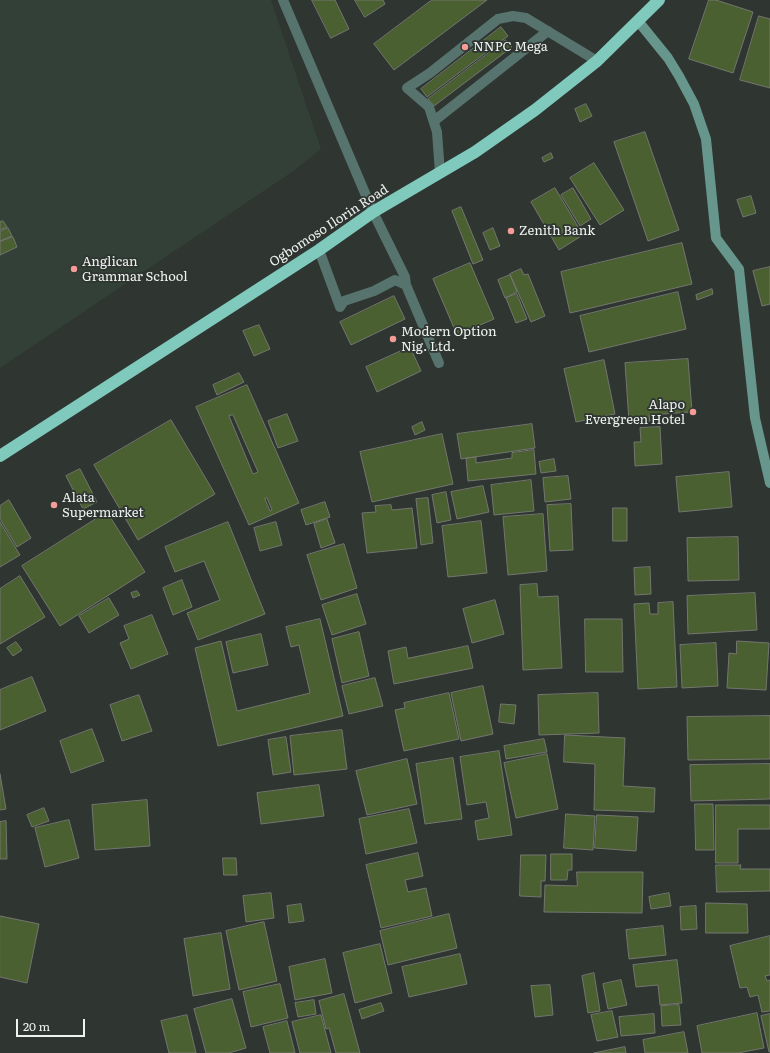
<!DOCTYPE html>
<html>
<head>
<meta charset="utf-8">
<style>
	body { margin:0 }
	#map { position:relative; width:770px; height:1053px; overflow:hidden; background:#2f3531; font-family:Literata,serif }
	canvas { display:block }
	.scale { position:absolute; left:16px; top:1019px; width:69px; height:18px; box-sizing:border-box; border:2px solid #eef2f0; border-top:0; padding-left:5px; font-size:12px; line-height:14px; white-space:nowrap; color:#eef2f0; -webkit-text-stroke:3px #2f3531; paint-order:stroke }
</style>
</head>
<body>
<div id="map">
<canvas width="770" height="1053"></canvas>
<div class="scale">20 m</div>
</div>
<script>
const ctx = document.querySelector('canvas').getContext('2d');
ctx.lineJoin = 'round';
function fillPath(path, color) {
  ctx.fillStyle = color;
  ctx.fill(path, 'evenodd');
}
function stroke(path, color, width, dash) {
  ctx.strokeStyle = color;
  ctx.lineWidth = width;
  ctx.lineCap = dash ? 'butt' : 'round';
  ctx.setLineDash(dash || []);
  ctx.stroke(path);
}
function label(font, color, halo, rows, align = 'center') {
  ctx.font = font + ' Literata,serif';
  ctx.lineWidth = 3.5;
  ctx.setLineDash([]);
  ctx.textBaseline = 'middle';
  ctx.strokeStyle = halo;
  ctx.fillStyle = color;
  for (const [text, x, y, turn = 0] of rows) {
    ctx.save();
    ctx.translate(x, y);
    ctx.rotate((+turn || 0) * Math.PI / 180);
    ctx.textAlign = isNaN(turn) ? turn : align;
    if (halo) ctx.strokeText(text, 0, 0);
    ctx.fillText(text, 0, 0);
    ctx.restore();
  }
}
fillPath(new Path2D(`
	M0,0h271l50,149 -26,21 -295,198z`), '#334037');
const building = new Path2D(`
	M312,0h23l14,29 -18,9z
	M355,0h28l2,4 -20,13z
	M432,0h55l-93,70 -20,-26z
	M709,0h7l37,12 -20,61 -44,-14z
	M759,16l11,3v69l-30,-8z
	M501,27l7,9 -81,61 -6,-8z
	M506,40l6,7 -78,59 -6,-7z
	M586,104l6,12 -12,6 -5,-13z
	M645,132l34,98 -31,11 -34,-99z
	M551,153l2,5 -9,4 -2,-4z
	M594,163l30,47 -24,15 -30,-47z
	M555,188l28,47 -24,15 -28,-48z
	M573,188l18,31 -11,7 -19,-31z
	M751,196l5,17 -13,4 -6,-17z
	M461,207l22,53 -10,4 -21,-53z
	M3,221l4,6 -7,3v-8z
	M8,228l4,8 -12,5v-9z
	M493,228l7,18 -10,4 -7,-17z
	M13,237l4,10 -17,8v-13z
	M682,243l10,41 -122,29 -9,-41z
	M470,263l24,56 -37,16 -24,-56z
	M770,267v37l-8,2 -9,-35z
	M521,269l3,6 4,-1 17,42 -14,6 -21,-48z
	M510,275l7,17 -12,6 -7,-18z
	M712,289l1,5 -16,6 -1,-5z
	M678,292l8,37 -97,23 -9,-36z
	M517,294l10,25 -11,4 -10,-25z
	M394,296l11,23 -54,26 -11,-23z
	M259,325l11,24 -16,7 -11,-25z
	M410,347l11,24 -44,21 -11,-25z
	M688,359l4,53 -43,3 1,6 -21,1 -4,-59z
	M604,360l11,54 -39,8 -12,-53z
	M239,373l5,9 -27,13 -4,-10z
	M247,385l52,118 -50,22 -53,-118zM233,415l25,57 -5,2 -24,-58zM267,498l5,12 -2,1 -5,-12z
	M287,414l11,27 -20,7 -10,-27z
	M171,420l44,74 -77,46 -44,-75z
	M422,422l3,8 -10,5 -3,-8z
	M532,424l3,24 -74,11 -4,-25z
	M660,427l2,37 -27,2 -1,-24h7l-1,-14z
	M442,434l11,50 -81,18 -12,-50z
	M534,450l2,24 -68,7 -2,-23 10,-1v6l36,-5v-5z
	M554,459l2,12 -15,2 -2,-11z
	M80,469l17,33 -14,7 -17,-33z
	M729,472l3,35 -53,5 -3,-35z
	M568,476l3,23 -26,3 -2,-24z
	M531,480l3,31 -40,4 -3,-30z
	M483,486l6,26 -32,7 -6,-27z
	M446,492l5,28 -14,3 -5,-28z
	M428,498l5,45 -12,2 -5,-46z
	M9,500l22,38 -14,9 -17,-28v-13z
	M325,502l5,15 -24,8 -5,-15z
	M571,504l2,46 -23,1 -3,-46z
	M391,505l1,5 20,-2 5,40 -50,5 -5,-40 14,-1 -1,-6z
	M613,508h14v33h-14z
	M107,512l38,60 -85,54 -38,-60z
	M543,514l4,57 -39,4 -5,-58z
	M327,519l8,24 -14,5 -7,-24z
	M481,521l6,52 -39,4 -6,-51z
	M0,522l20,33 -20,12z
	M228,522l37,92 -67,26 -11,-27 33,-13 -16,-39 -29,11 -10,-25z
	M276,522l6,23 -22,6 -6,-23z
	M738,537l1,43 -51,1 -1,-43z
	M344,544l13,44 -36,12 -14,-45z
	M650,567l1,27 -16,1 -1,-27z
	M20,576l25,41 -45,27v-55z
	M182,580l10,27 -19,8 -10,-27z
	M537,584l1,13 20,-1 4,72 -39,2 -3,-85z
	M137,591l3,4 -7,3 -2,-5z
	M755,593l2,37 -69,4 -1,-38z
	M357,594l9,30 -34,11 -10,-30z
	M109,598l10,17 -30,18 -10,-17z
	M495,600l9,34 -32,9 -9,-34z
	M673,602l4,85 -39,2 -4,-85 15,-1 1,11h8v-11z
	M152,615l16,39 -37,15 -11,-26 9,-4 -5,-13z
	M320,619l23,97 -125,30 -23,-98 26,-7 16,70 73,-18 -11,-48 -8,2 -5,-20z
	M585,619h37l1,53h-37z
	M359,632l10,44 -27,7 -10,-44z
	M261,634l7,31 -35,8 -7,-31z
	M737,641l32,2 -3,47 -39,-2 2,-35 7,1z
	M16,642l6,8 -9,6 -6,-8z
	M716,643l2,43 -36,2 -2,-43z
	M468,646l5,22 -79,16 -6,-33 18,-4 2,11z
	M32,677l14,34 -46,19v-40z
	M375,678l8,28 -34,8 -7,-28z
	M483,686l10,48 -32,7 -10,-48z
	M449,693l10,46 -55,12 -9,-41 10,-2 -1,-5z
	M598,693l1,40 -60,2 -1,-40z
	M139,695l13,36 -30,10 -12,-36z
	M501,704l15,1 -2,19 -15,-2z
	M770,716v43l-82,1 -1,-43z
	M92,729l12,32 -33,12 -11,-32z
	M342,730l5,39 -53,6 -4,-39z
	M565,735l60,3 -2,48 32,2 -1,24 -60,-2 1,-46 -31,-2z
	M286,737l5,35 -18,3 -5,-35z
	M544,739l3,13 -41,7 -2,-13z
	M499,751l13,84 -34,5 -3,-19 14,-3 -3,-16 -19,3 -7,-48z
	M547,754l11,55 -42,9 -12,-55z
	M453,758l9,61 -37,5 -9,-60z
	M407,759l10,45 -50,11 -11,-44z
	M770,764v35l-79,2 -1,-36z
	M0,774l6,35 -6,1z
	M319,785l5,31 -63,8 -4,-31z
	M147,800l3,46 -55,4 -3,-45z
	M695,804h18l1,46h-18z
	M716,805h54v24h-32v34h-22z
	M44,808l5,13 -17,6 -5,-12z
	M409,809l8,34 -51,11 -7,-35z
	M566,814l29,2 -2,34 -29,-2z
	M597,815l41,2 -2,34 -41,-3z
	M69,820l10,38 -34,9 -10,-39z
	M6,821l1,38h-7v-37z
	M418,853l5,23 -18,4 3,12 18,-4 6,28 -51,12 -15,-63z
	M551,854h21v16h-4l-1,10h-16z
	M521,855h25l-1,26h-4v16l-21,-1z
	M223,858h13l1,17h-13z
	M716,865h25l-1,4h30v22l-53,1z
	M577,872h66l-1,41 -98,-1 1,-27 32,1z
	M271,893l3,25 -28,4 -3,-26z
	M669,893l2,13 -20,3 -2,-12z
	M706,903l41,1 1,29h-42z
	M301,904l3,17 -15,2 -2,-17z
	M696,906l1,23 -16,1 -1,-23z
	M449,914l8,34 -69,17 -8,-34z
	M0,916l39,8 -12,59 -27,-6z
	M264,922l13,59 -38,9 -13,-59z
	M663,926l3,29 -37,4 -3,-29z
	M221,933l9,56 -37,7 -9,-57z
	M770,936v39l-5,1 2,5 3,-1v31l-8,1 -4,-17 -8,2 -3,-10 -7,1 -10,-42z
	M380,944l12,49 -37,10 -12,-50z
	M460,954l7,30 -58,13 -7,-30z
	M325,959l7,34 -37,7 -6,-33z
	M677,960l5,43 -22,2 -2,-20 -22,2 -3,-22z
	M594,973l6,38 -12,2 -6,-37z
	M621,980l6,25 -19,4 -5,-25z
	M280,984l8,34 -37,9 -8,-35z
	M550,985l3,30 -18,2 -4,-31z
	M344,994l16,59h-24l-7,-25 -3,1 -7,-28z
	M232,999l14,49 -17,5h-23l-12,-44z
	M314,1000l2,14 -18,3 -3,-14z
	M381,1003l3,8 -22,8 -3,-9z
	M679,1005l2,20 -19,1 -1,-20z
	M612,1011l6,26 -21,4 -6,-26z
	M757,1013l7,35 -26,5h-36l-5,-27z
	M654,1014l1,19 -34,3 -2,-19z
	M770,1014v38h-1l-8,-36z
	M187,1015l9,38h-27l-8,-32z
	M321,1015l10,38h-31l-8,-31z
	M287,1021l8,32h-25l-7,-26z
	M684,1032l4,21h-43l-2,-13z
	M625,1047l1,6h-32z`);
fillPath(building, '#4a6031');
stroke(building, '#73766f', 1);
stroke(new Path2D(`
	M434,121l114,-90
	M440,173l-3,-41 -8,-25 -22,-19 23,-15 68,-54 15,-3 13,2 71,43
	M319,250l21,57 4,-6 30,-10 21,-11 11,5 -1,-8 -32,-65
	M406,285l33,78`), '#56736d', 10);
stroke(new Path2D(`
	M283,0l90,212`), '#56736d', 10);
stroke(new Path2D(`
	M638,21l30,37 11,18 15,28 12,35 10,99 23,31 16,149 15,65`), '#67968d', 10);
stroke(new Path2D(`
	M0,456l319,-206 54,-38 102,-60 60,-42 62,-49 62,-61`), '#7fc9bd', 12);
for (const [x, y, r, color] of [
	[465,47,4,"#f59c96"],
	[511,231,4,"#f59c96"],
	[74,269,4,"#f59c96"],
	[393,339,4,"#f59c96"],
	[693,412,4,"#f59c96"],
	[54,505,4,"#f59c96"]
]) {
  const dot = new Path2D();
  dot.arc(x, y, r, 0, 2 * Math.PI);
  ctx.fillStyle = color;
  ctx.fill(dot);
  stroke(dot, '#2f3531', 1.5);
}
label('13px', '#eef2f0', '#2f3531', [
	["NNPC Mega",473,47],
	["Zenith Bank",519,231],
	["Anglican",82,262],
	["Grammar School",82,277],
	["Modern Option",401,332],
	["Nig. Ltd.",401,347],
	["Alapo",685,405,"right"],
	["Evergreen Hotel",685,420,"right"],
	["Alata",62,498],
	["Supermarket",62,513]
], 'left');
label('13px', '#eef2f0', '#2f3531', [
	["Ogbomoso Ilorin Road",329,226,-33]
]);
</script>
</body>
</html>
